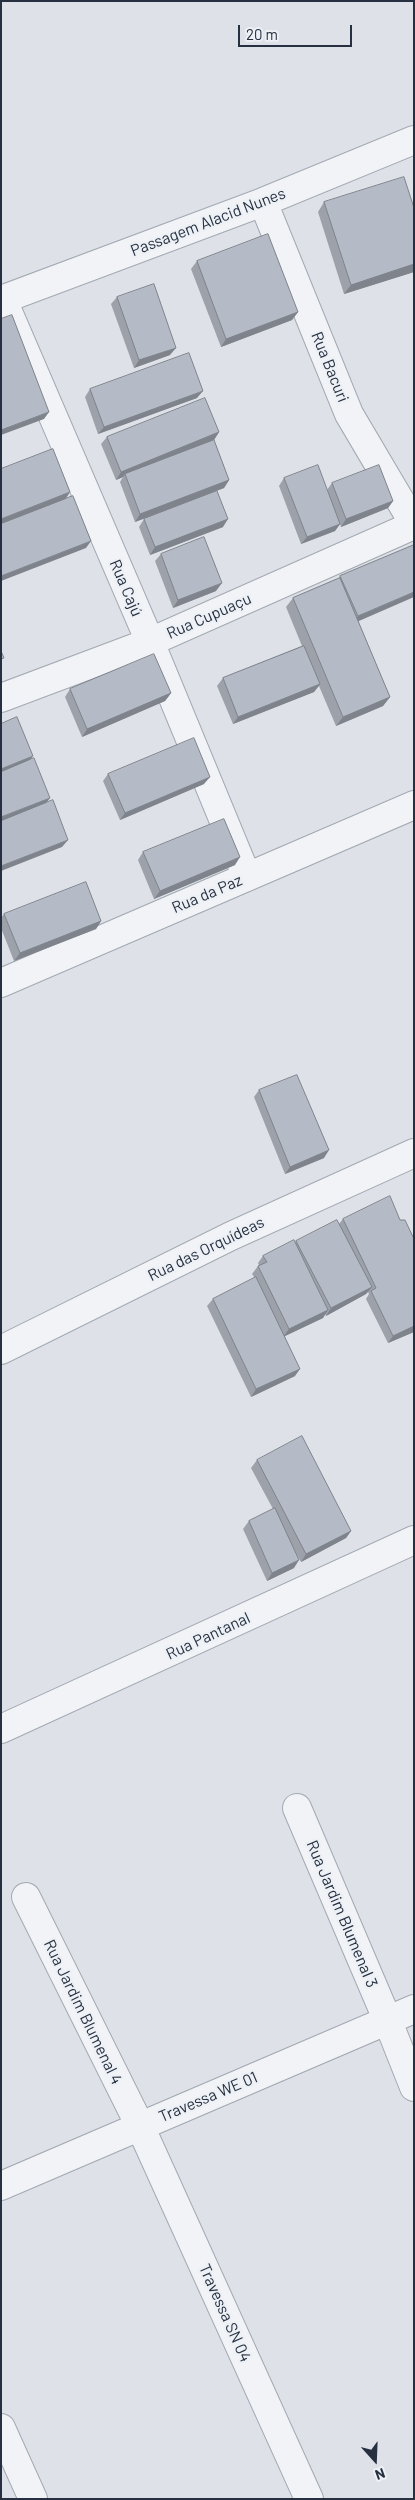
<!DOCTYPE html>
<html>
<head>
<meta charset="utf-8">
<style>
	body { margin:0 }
	#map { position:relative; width:415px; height:2500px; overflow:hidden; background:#dee2e8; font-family:Barlow,sans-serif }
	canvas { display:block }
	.frame { position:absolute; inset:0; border:2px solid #263040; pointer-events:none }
	.north { position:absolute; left:350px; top:2435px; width:50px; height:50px; -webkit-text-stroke:4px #edf1f6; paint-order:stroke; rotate:160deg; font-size:14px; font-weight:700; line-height:20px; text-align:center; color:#263040 }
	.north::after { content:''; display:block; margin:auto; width:18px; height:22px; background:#263040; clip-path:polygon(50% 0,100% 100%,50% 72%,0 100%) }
	.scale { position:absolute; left:238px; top:25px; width:114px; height:22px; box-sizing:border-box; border:2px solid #263040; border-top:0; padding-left:6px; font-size:15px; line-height:18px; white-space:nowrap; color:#263040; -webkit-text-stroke:4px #edf1f6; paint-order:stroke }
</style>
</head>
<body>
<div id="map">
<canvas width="415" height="2500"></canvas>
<div class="frame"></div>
<div class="north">N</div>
<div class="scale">20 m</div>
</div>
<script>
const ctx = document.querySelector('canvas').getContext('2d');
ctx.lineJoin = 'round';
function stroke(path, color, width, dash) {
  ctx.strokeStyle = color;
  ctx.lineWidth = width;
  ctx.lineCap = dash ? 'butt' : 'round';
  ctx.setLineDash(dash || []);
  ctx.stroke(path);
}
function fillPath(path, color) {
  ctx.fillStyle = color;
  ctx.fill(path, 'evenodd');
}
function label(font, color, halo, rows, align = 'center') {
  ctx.font = font + ' Barlow,sans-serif';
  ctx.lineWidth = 4.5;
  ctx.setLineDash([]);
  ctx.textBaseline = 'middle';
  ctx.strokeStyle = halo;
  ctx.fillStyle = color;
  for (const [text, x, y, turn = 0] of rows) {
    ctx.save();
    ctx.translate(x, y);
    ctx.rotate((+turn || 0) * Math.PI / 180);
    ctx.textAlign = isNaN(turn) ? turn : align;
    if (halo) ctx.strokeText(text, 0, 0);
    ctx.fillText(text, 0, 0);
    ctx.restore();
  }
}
const minor = new Path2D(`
	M263,202l86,212 65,110
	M1,300l262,-98 151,-62
	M3,300l147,342 97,235
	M1,698l149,-56 264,-117
	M1,983l413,-178
	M1,1350l230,-114 183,-83
	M1,1729l413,-189
	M297,1808l90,211 27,68
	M26,1897l114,229 169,373
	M1,2186l413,-177
	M1,2428l32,71`);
stroke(minor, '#a3a9b2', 30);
stroke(minor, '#f1f3f6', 28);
fillPath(new Path2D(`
	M324,202l90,6v64l-70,22 -26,-82z
	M197,261l101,51 -6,8 -71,27 -30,-78z
	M117,297l53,58 -36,13 -23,-64z
	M90,389l107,9 -99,36 -13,-37z
	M219,432l-5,8 15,40 -5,8 -89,34 -15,-40 3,-5 -7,3 -15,-36 6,-7z
	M284,478l43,12 5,-7 61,18 -5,7 -47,19 -1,-3 -5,7 -34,13 -22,-58z
	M144,519l79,8 -73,28 -11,-28z
	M414,545l-56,76 32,76 -7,9 -47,20 -17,-40 -5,6 -81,32 -16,-38 6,-8 79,-32 -16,-39 7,-9 46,-20 1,-2z
	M161,554l55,37 -43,17 -18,-47z
	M70,689l101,4 -6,8 -83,36 -17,-40z
	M108,774l96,10 -84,36 -17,-39z
	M143,852l92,13 -81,34 -16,-39z
	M4,914l97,7 -5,8 -82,32 -13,-33v-10z
	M259,1090l65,68 -39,16 -31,-77z
	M343,1219l71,113 -26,11 -22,-44 3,-5 -1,-2 -2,2 -40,22 -1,-2 -2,4 -38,18 10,40 -44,21 -44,-91 6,-7 42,-21 -3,-4 6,-8 1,-1 -1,-2 5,-7 32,-13 1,-2 43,-17z
	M257,1460l94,71 -5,7 -45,24 -8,-14 1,20 -27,13 -24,-52 6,-8 24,-12 -22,-41z`), '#9ca1aa');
fillPath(new Path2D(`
	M414,264v8l-70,22 7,-9z
	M298,312l-6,8 -71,27 5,-8z
	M176,348l-6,7 -36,13 5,-8z
	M203,391l-6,7 -99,36 6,-7z
	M49,412l-5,7 -43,16v-5z
	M219,432l-5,8 -89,34 -2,3 -7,3 5,-8z
	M229,480l-5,8 -89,34 5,-8z
	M70,492l-5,8 -64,24v-5z
	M393,501l-5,7 -47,19 5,-8z
	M228,519l-5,8 -73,28 5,-8z
	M340,524l-5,7 -34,13 6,-7z
	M91,541l-5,7 -85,33v-5z
	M222,583l-6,8 -43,17 5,-8z
	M414,592v5l-62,27 6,-8z
	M320,684l-6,8 -81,32 5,-7z
	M171,693l-6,8 -83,36 5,-8z
	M390,697l-7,9 -47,20 7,-9z
	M33,756l-6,8 -26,10v-5z
	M210,777l-6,7 -84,36 5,-7z
	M50,798l-6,8 -43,17v-6z
	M68,840l-6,7 -61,24v-5z
	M240,857l-5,8 -81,34 6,-8z
	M101,921l-5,8 -82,32 6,-8z
	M329,1150l-5,8 -39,16 5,-7z
	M372,1287l-6,7 -40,22 5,-8z
	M328,1310l-5,8 -40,19 6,-8z
	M414,1326v6l-26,11 5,-7z
	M300,1369l-5,7 -44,21 5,-8z
	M351,1531l-5,7 -45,24 5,-8z
	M299,1560l-5,8 -27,13 5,-8z`), '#7f838b');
const building = new Path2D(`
	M404,177l10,31v56l-63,21 -27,-83z
	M268,234l30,78 -72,27 -29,-78z
	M154,284l22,64 -37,12 -22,-63z
	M12,315l37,97 -48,18v-111z
	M189,353l14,38 -99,36 -14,-38z
	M205,398l14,34 -98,40 -14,-35z
	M214,440l15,40 -89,34 -15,-40z
	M53,449l17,43 -69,27v-50z
	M318,465l22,59 -33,13 -23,-59z
	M379,465l14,36 -47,18 -14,-36z
	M217,491l11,28 -73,28 -11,-28z
	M73,496l18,45 -90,35v-52z
	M204,537l18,46 -44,17 -17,-46z
	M414,545v47l-56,24 -18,-40z
	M340,578l50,119 -47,20 -50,-119z
	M304,646l16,38 -82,33 -15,-39z
	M1,651l3,7 -3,1z
	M154,654l17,39 -84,36 -17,-40z
	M17,717l16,39 -32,13v-45z
	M194,738l16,39 -85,36 -17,-39z
	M34,758l16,40 -49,19v-45z
	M53,800l15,40 -67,26v-45z
	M224,819l16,38 -80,34 -17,-39z
	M86,882l15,39 -81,32 -16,-39z
	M297,1075l32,75 -39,17 -31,-77z
	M390,1196l10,24h5l9,19v87l-21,10 -22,-45 5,-3 -33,-69z
	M337,1220l35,67 -41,21 -35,-67z
	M294,1240l34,70 -39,19 -31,-63 9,-4 -4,-6z
	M256,1277l44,92 -44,20 -43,-90z
	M302,1436l49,95 -45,23 -49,-94z
	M275,1508l24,52 -27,13 -23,-52z`);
fillPath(building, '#b5bbc6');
stroke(building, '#7f838b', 1);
label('16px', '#263040', '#edf1f6', [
	["Passagem Alacid Nunes",208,222,-21],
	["Rua Bacuri",330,367,68],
	["Rua Cajú",126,588,67],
	["Rua Cupuaçu",209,616,-24],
	["Rua da Paz",207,894,-23],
	["Rua das Orquídeas",206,1249,-26],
	["Rua Pantanal",208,1636,-25],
	["Rua Jardim Blumenal 3",342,1914,67],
	["Rua Jardim Blumenal 4",83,2012,64],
	["Travessa WE 01",208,2097,-23],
	["Travessa SN 04",225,2313,66]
]);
</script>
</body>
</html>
